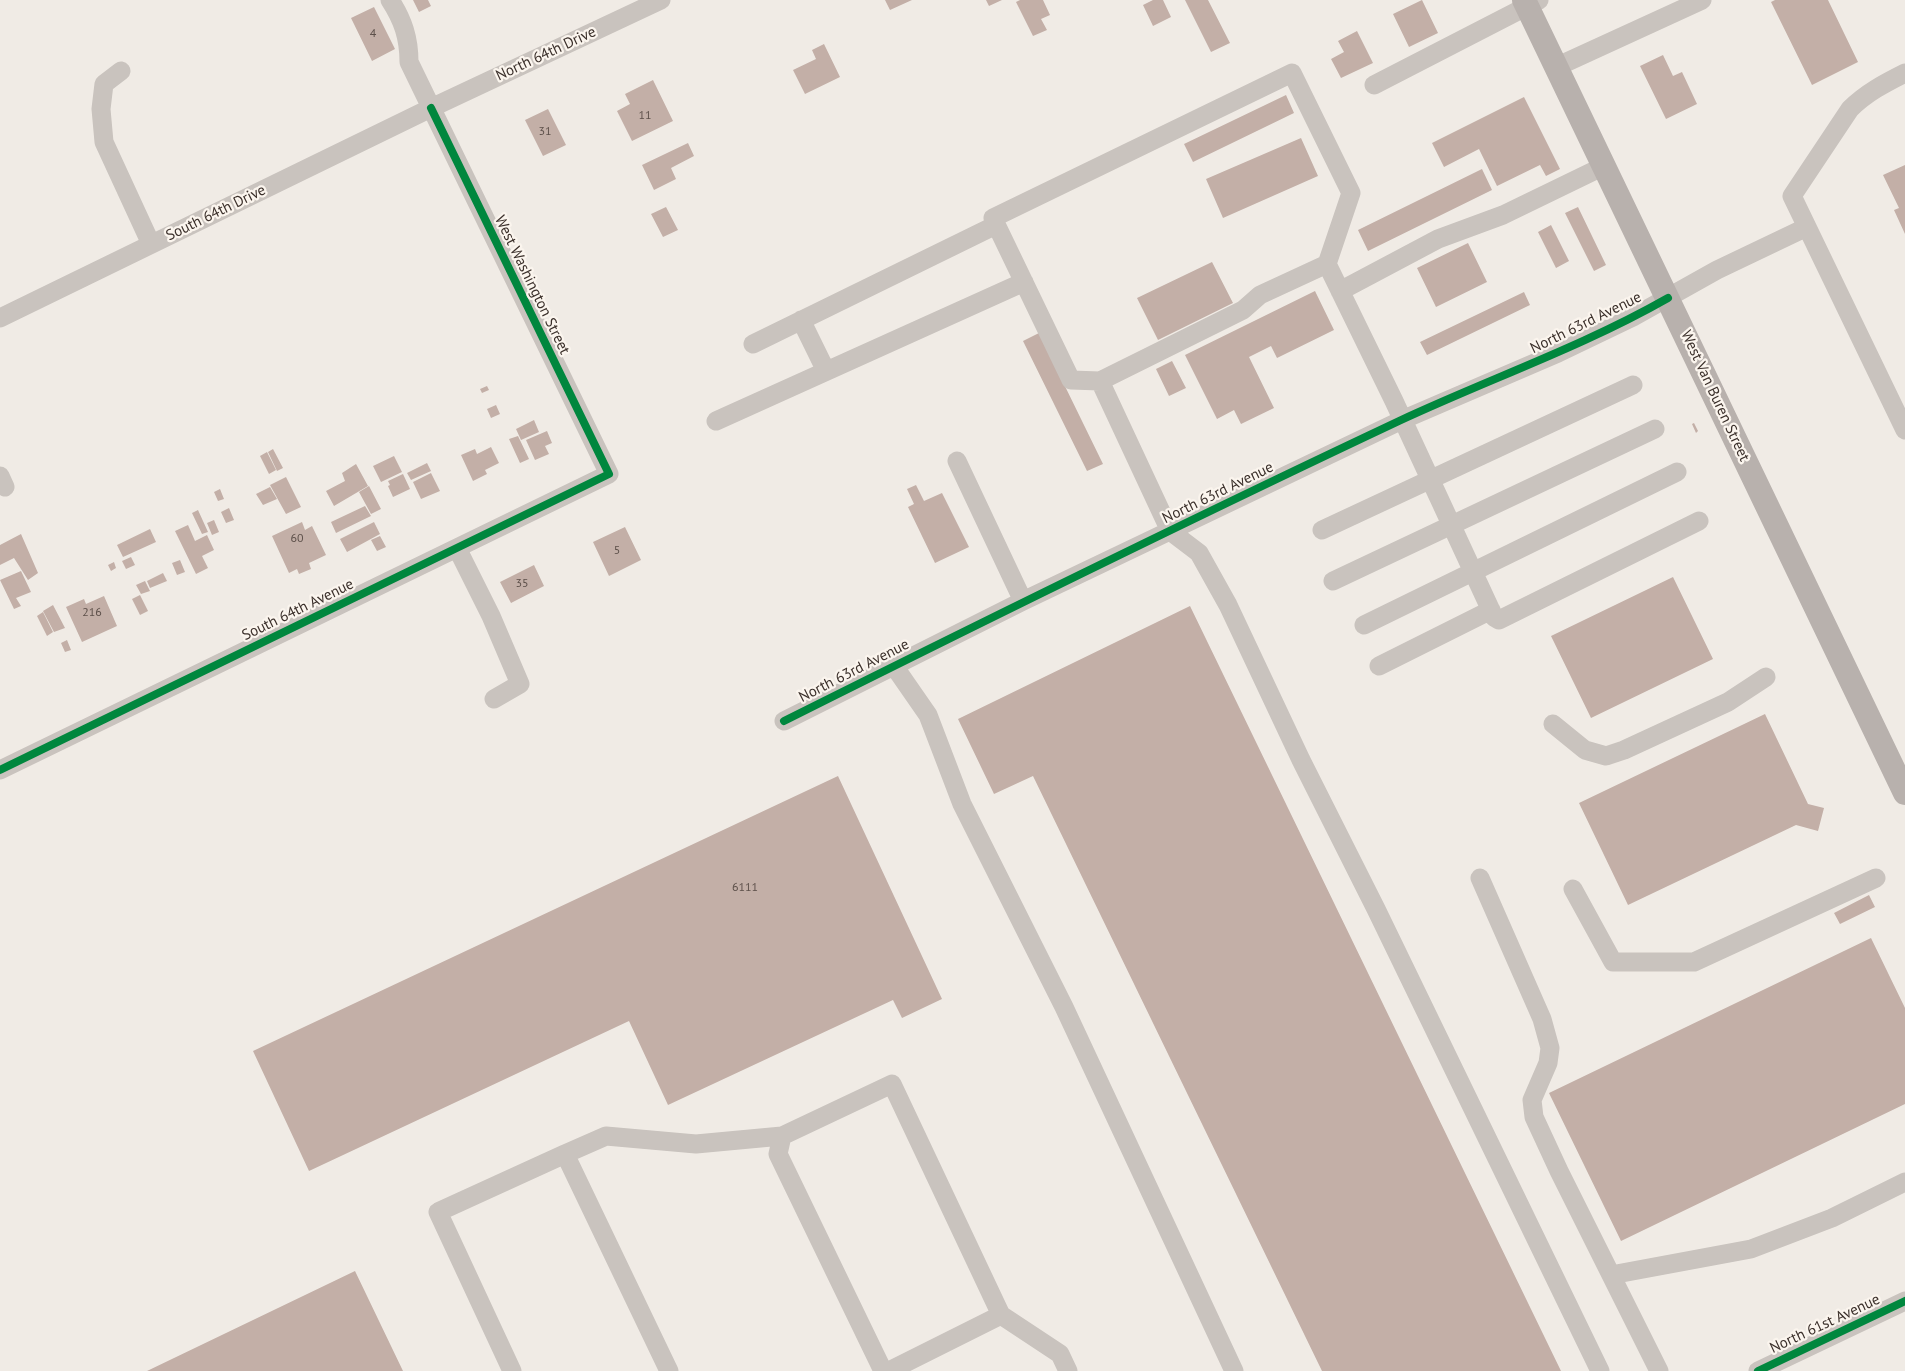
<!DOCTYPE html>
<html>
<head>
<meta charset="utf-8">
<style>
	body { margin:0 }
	canvas { display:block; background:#f0ebe5 }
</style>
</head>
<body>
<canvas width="1905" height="1371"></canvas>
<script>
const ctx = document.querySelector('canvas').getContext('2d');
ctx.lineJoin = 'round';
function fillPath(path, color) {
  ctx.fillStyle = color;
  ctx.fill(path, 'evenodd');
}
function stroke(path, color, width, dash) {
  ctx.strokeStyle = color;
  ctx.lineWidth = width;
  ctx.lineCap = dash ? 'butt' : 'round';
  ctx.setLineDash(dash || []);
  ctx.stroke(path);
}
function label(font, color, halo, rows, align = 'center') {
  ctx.font = font + ' "PT Sans",sans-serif';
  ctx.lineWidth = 4.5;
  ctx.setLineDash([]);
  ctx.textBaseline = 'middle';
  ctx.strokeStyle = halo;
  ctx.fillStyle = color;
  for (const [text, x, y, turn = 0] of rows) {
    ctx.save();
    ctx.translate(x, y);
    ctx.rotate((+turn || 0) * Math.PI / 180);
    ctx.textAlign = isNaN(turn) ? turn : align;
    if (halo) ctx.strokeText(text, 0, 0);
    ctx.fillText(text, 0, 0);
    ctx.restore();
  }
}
fillPath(new Path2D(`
	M413,0h15l3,6 -12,6z
	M885,0h27l-22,10z
	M986,0h16l-13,6z
	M1020,0h23l7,15 -9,4 6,11 -14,6 -17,-34z
	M1153,0h10l8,17 -18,9 -10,-21z
	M1185,0h23l22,43 -19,9z
	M1422,0l16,33 -29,14 -16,-33z
	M1775,0h53l30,62 -46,23 -41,-83z
	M374,7l21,42 -23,12 -21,-43z
	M1357,31l16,32 -32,15 -10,-19 13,-7 -6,-11z
	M824,44l16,33 -35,17 -12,-24 23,-11 -4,-9z
	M1663,55l10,21 9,-4 15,32 -31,15 -26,-53z
	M653,80l20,41 -41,20 -15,-30 13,-7 -5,-10z
	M1286,95l8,18 -101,49 -9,-18z
	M1524,97l36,72 -14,7 -6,-11 -43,21 -18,-37 -35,18 -12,-24z
	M548,109l18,36 -23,11 -18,-36z
	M1301,138l17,38 -95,42 -17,-39z
	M688,143l6,13 -23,12 5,11 -22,11 -12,-25z
	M1905,165v69l-11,-24 5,-2 -16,-33z
	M1482,169l10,21 -124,61 -10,-21z
	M666,207l12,23 -15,7 -12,-23z
	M1578,207l28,58 -12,6 -29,-58z
	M1551,225l18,36 -13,7 -18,-36z
	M1468,243l19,39 -51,25 -19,-39z
	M1212,262l21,41 -75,37 -21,-42z
	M1315,291l19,39 -57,28 -6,-12 -22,11 25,51 -33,16 -7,-14 -17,9 -32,-64z
	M1524,292l6,13 -103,50 -7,-13z
	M1039,333l64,131 -16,7 -64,-130z
	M1172,361l14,27 -17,8 -13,-27z
	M487,386l2,4 -7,3 -2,-4z
	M496,405l4,9 -9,4 -4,-9z
	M534,420l5,12 -18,8 -5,-11z
	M1694,423l4,8 -2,2 -4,-9z
	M547,431l5,12 -7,3 4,8 -14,6 -9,-20z
	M518,436l11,23 -9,4 -11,-24z
	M491,447l8,16 -14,7 2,4 -14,7 -12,-26 14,-6 2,5z
	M273,449l10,19 -6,3 -9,-19z
	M267,452l9,18 -7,4 -9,-18z
	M394,456l8,16 -21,10 -8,-16z
	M427,463l4,8 -20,9 -4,-7z
	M356,464l12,22 -34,20 -8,-15 19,-10 -3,-8z
	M431,473l9,18 -19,8 -8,-17z
	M403,474l7,15 -17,8 -5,-11 2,-1 -2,-4z
	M286,477l15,30 -15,7 -16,-29z
	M916,485l8,16 18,-8 27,54 -34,16 -27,-56 6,-3 -7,-15z
	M369,486l12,23 -10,5 -12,-22z
	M270,487l7,12 -14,6 -7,-11z
	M220,489l4,10 -6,2 -4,-9z
	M365,506l6,10 -35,17 -5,-11z
	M229,508l5,12 -8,3 -5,-11z
	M198,510l10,22 -6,2 -10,-21z
	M214,520l5,12 -7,3 -5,-12z
	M302,522l3,8 7,-4 14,29 -17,8 2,6 -12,5 -2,-5 -8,4 -17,-37z
	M374,522l6,12 -33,18 -7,-13z
	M188,525l7,16 12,-6 7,15 -12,6 6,12 -12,6 -21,-43z
	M625,527l16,33 -32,16 -16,-34z
	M150,529l6,13 -33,15 -6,-12z
	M21,534l17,39 -10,7 -14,-22 -14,7v-20z
	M380,536l6,11 -9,4 -6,-11z
	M131,557l4,8 -9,4 -4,-8z
	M180,560l5,12 -8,3 -5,-12z
	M114,562l2,6 -5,3 -3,-6z
	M534,565l10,21 -33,17 -11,-21z
	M21,571l10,21 -15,6 5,8 -7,3 -14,-29z
	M163,573l4,8 -17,7 -3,-7z
	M1673,577l40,82 -122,59 -40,-82z
	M145,581l5,10 -9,3 -5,-9z
	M140,595l8,16 -8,4 -8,-16z
	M104,596l13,30 -35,16 -16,-35 18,-8 2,5z
	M53,605l12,23 -11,4 -11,-21z
	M1190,606l371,765h-239l-289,-595 -39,18 -36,-75z
	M43,612l10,20 -6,4 -10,-20z
	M67,640l4,10 -6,2 -4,-9z
	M1765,714l43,90 16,4 -6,23 -22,-6 -168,80 -49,-102z
	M838,776l104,223 -40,19 -9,-18 -225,105 -39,-84 -320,150 -56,-120z
	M1869,895l6,12 -35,17 -6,-11z
	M1871,938l34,70v96l-284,137 -72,-148z
	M355,1271l48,100h-256z`), '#c3afa7');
stroke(new Path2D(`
	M1556,67l146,-67
	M121,71l-17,13 -3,25 3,33 47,102
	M1905,73c-20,10 -39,20 -55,36l-58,87 113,234
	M1374,85l165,-85
	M1340,291l98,-52 65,-24 101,-49
	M0,318l431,-210 230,-108
	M801,320l25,51
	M753,344l243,-119
	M1100,381l-29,-1 -78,-162 299,-145 59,120 -24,71
	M716,421l308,-139
	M957,461l66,140
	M0,476l5,11
	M1322,530l311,-145
	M457,548l34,68 29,68 -26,15
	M1333,581l322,-152
	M1364,625l313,-153
	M894,666l34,49 34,89 102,203 170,364
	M1379,666l112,-56
	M784,721l239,-120 379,-181 156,-67 75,-36 84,-47 90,-43
	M1553,724l32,26 21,6 18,-6 104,-48 38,-25
	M0,770l609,-296 -200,-412c0,-24 -6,-42 -19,-62
	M1480,878l62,141 8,29 -2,15 -16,37 2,17 25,54 100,200
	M1573,889l40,73h81l182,-84
	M1611,1275l140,-26 81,-31 73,-36
	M512,1371l-74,-159 127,-58
	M669,1371l-104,-217 41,-18 90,8 86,-8
	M883,1371l-105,-217 4,-18 110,-52 109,231
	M889,1371l112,-56 59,39 8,17
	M1600,1371l-224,-462 -75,-149 -73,-155 -29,-52 -29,-22 -70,-150 143,-71 17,-15 67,-31 67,137 100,216 5,3 200,-99
	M1758,1371l147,-70`), '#c9c3be', 19);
stroke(new Path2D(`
	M1524,0l381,793`), '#b8b1ad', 24);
stroke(new Path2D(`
	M784,721c204,-102 409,-203 615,-300 90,-42 183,-74 269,-123
	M0,770l609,-296 -178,-366
	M1758,1371l147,-70`), '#00873e', 8);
label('12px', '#5d504a', null, [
	["4",373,34],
	["11",645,116],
	["31",545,132],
	["60",297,539],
	["5",617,551],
	["35",522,584],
	["216",92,613],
	["6111",745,888]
]);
label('15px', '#3b302b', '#fbf5ee', [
	["North 64th Drive",546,54,-25],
	["South 64th Drive",216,213,-26],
	["West Washington Street",532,285,64],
	["North 63rd Avenue",1586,323,-26],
	["West Van Buren Street",1715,396,65],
	["North 63rd Avenue",1218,493,-26],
	["South 64th Avenue",298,610,-26],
	["North 63rd Avenue",854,671,-27],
	["North 61st Avenue",1825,1324,-25]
]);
</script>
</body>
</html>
